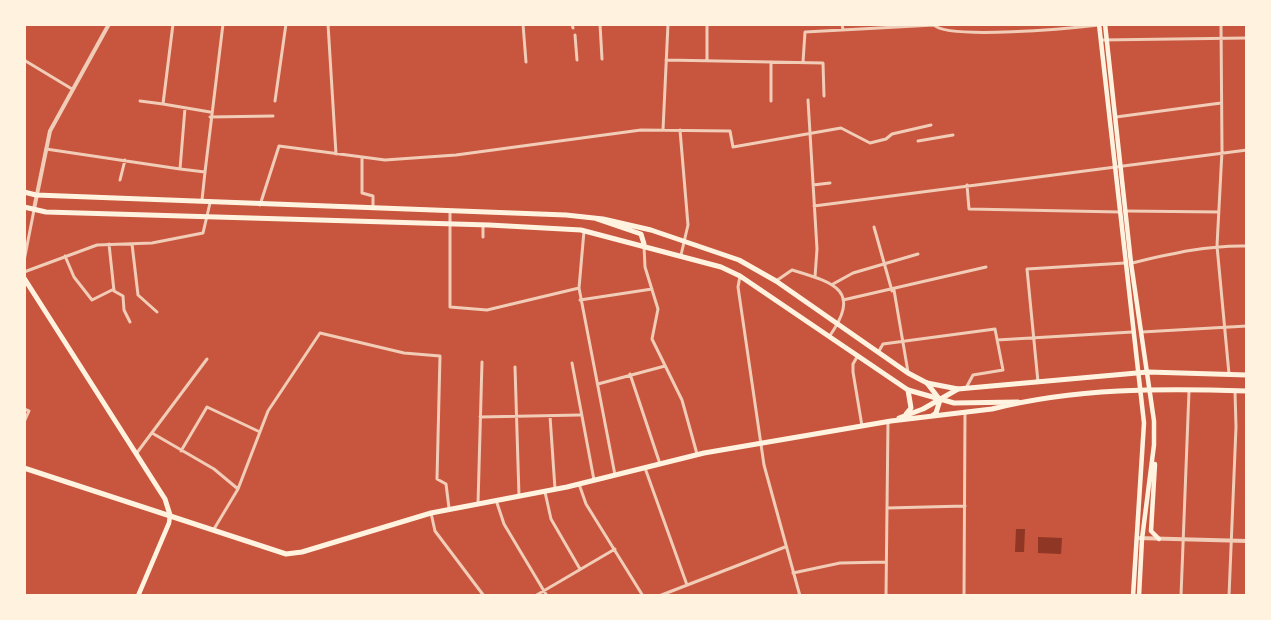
<!DOCTYPE html>
<html>
<head>
<meta charset="utf-8">
<style>
	body { margin:0 }
	#map { position:relative; width:1271px; height:620px; overflow:hidden; background:#c8553d; font-family:Poppins,sans-serif }
	canvas { display:block }
	.frame { position:absolute; inset:0; border:26px solid #fff3e0; pointer-events:none }
</style>
</head>
<body>
<div id="map">
<canvas width="1271" height="620"></canvas>
<div class="frame"></div>
</div>
<script>
const ctx = document.querySelector('canvas').getContext('2d');
ctx.lineJoin = 'round';
function fillPath(path, color) {
  ctx.fillStyle = color;
  ctx.fill(path, 'evenodd');
}
function stroke(path, color, width, dash) {
  ctx.strokeStyle = color;
  ctx.lineWidth = width;
  ctx.lineCap = dash ? 'butt' : 'round';
  ctx.setLineDash(dash || []);
  ctx.stroke(path);
}
fillPath(new Path2D(`
	M1016,529h9l-1,23h-9z
	M1038,537l24,1 -1,16 -23,-1z`), '#8f3625');
stroke(new Path2D(`
	M173,24l-10,80 47,8
	M328,24l8,130
	M523,24l3,38
	M572,24l1,4
	M600,24l2,35
	M842,24l1,6
	M1221,24l1,127 -5,95 12,128
	M575,35l2,25
	M1101,40l146,-2
	M24,60l48,29
	M666,60l157,3 1,33
	M707,61v-37
	M803,62l2,-30 129,-7c14,15 139,3 165,0
	M808,100l9,149 -2,28
	M140,101l23,3
	M275,101l11,-77
	M771,101v-39
	M185,108l-5,61 25,3 18,-148
	M210,117l63,-1
	M1116,117l105,-14
	M663,130l5,-106
	M680,130l8,95 -7,30
	M918,141l35,-6
	M46,149l134,20
	M362,158v35l11,3v11
	M120,180l5,-20
	M813,185l17,-2
	M967,185l2,24 151,3
	M202,200l3,-28
	M260,205l19,-59 106,14 71,-5 185,-25 89,1 3,16 108,-19 29,15 16,-4 6,-5 39,-9
	M814,206l433,-56
	M1125,211l94,1
	M450,212v95l37,3 92,-22 5,-57
	M483,226v11
	M874,227l18,64
	M109,244l5,47 9,5 1,14 6,12
	M132,244l6,51 19,17
	M644,246l1,21 13,42 -6,30 30,61 15,54
	M65,256l9,21 18,23 22,-11
	M24,261l10,-51
	M1132,263c38,-9 75,-18 115,-17
	M24,272l73,-27 55,-2 51,-10 7,-30
	M740,276l-2,11 26,178 36,131
	M776,281l16,-11c43,13 70,20 37,67
	M833,284l20,-11 65,-19
	M579,288l36,187
	M894,290l14,82
	M580,300l72,-11
	M843,300l143,-33
	M1142,332l105,-6
	M997,340l135,-8
	M879,351l4,-7 112,-15 8,41 -30,5 -7,13
	M857,357l-4,7v8l9,54
	M572,363l22,117
	M515,367l4,129
	M630,374l30,90
	M1038,382l-11,-113 98,-6
	M598,384l67,-18
	M24,409l5,2 -5,11
	M550,416l5,73
	M480,417l100,-2
	M152,433l62,36 24,20
	M181,451l26,-44 53,25
	M136,454l71,-95
	M645,468l42,117
	M579,484l7,20 57,92
	M545,492l6,27 29,50
	M497,503l7,21 43,72
	M478,504l4,-142
	M887,508l78,-2
	M431,513l4,18 49,65
	M214,529l24,-40 30,-78 52,-78 84,20 36,3 -3,123 9,5 3,24
	M793,573l47,-10 46,-1
	M535,596l80,-47
	M659,596l126,-49
	M886,596l2,-175
	M964,596l1,-184
	M1181,596l8,-205
	M1229,596l7,-169 -1,-36`), '#f1ccb7', 3);
stroke(new Path2D(`
	M34,209l16,-78 59,-107
	M1137,538l110,3`), '#f1ccb7', 4);
stroke(new Path2D(`
	M1099,24l45,399 -11,173
	M1105,24l26,239 23,158v24l-12,94 -3,57
	M1155,464l-4,67 8,8
	M138,596l31,-73 1,-8`), '#fff3e0', 4.5);
stroke(new Path2D(`
	M24,192l12,3 530,20 37,4 48,11 88,30 37,21 132,92 19,10 31,6
	M24,207l22,5 443,13 92,5 140,37 19,9 168,114 46,13 64,-1
	M597,219l44,15 3,10
	M24,278l141,221 5,16`), '#fff3e0', 5);
stroke(new Path2D(`
	M927,383l13,17 -4,13 -4,3
	M906,414l5,-6 -3,-18
	M899,418l24,-9 35,-20 190,-17 99,3
	M24,468l262,86 16,-2 129,-39 136,-26 137,-34 187,-32 101,-12c83,-21 170,-21 255,-18`), '#fff3e0', 5);
</script>
</body>
</html>
